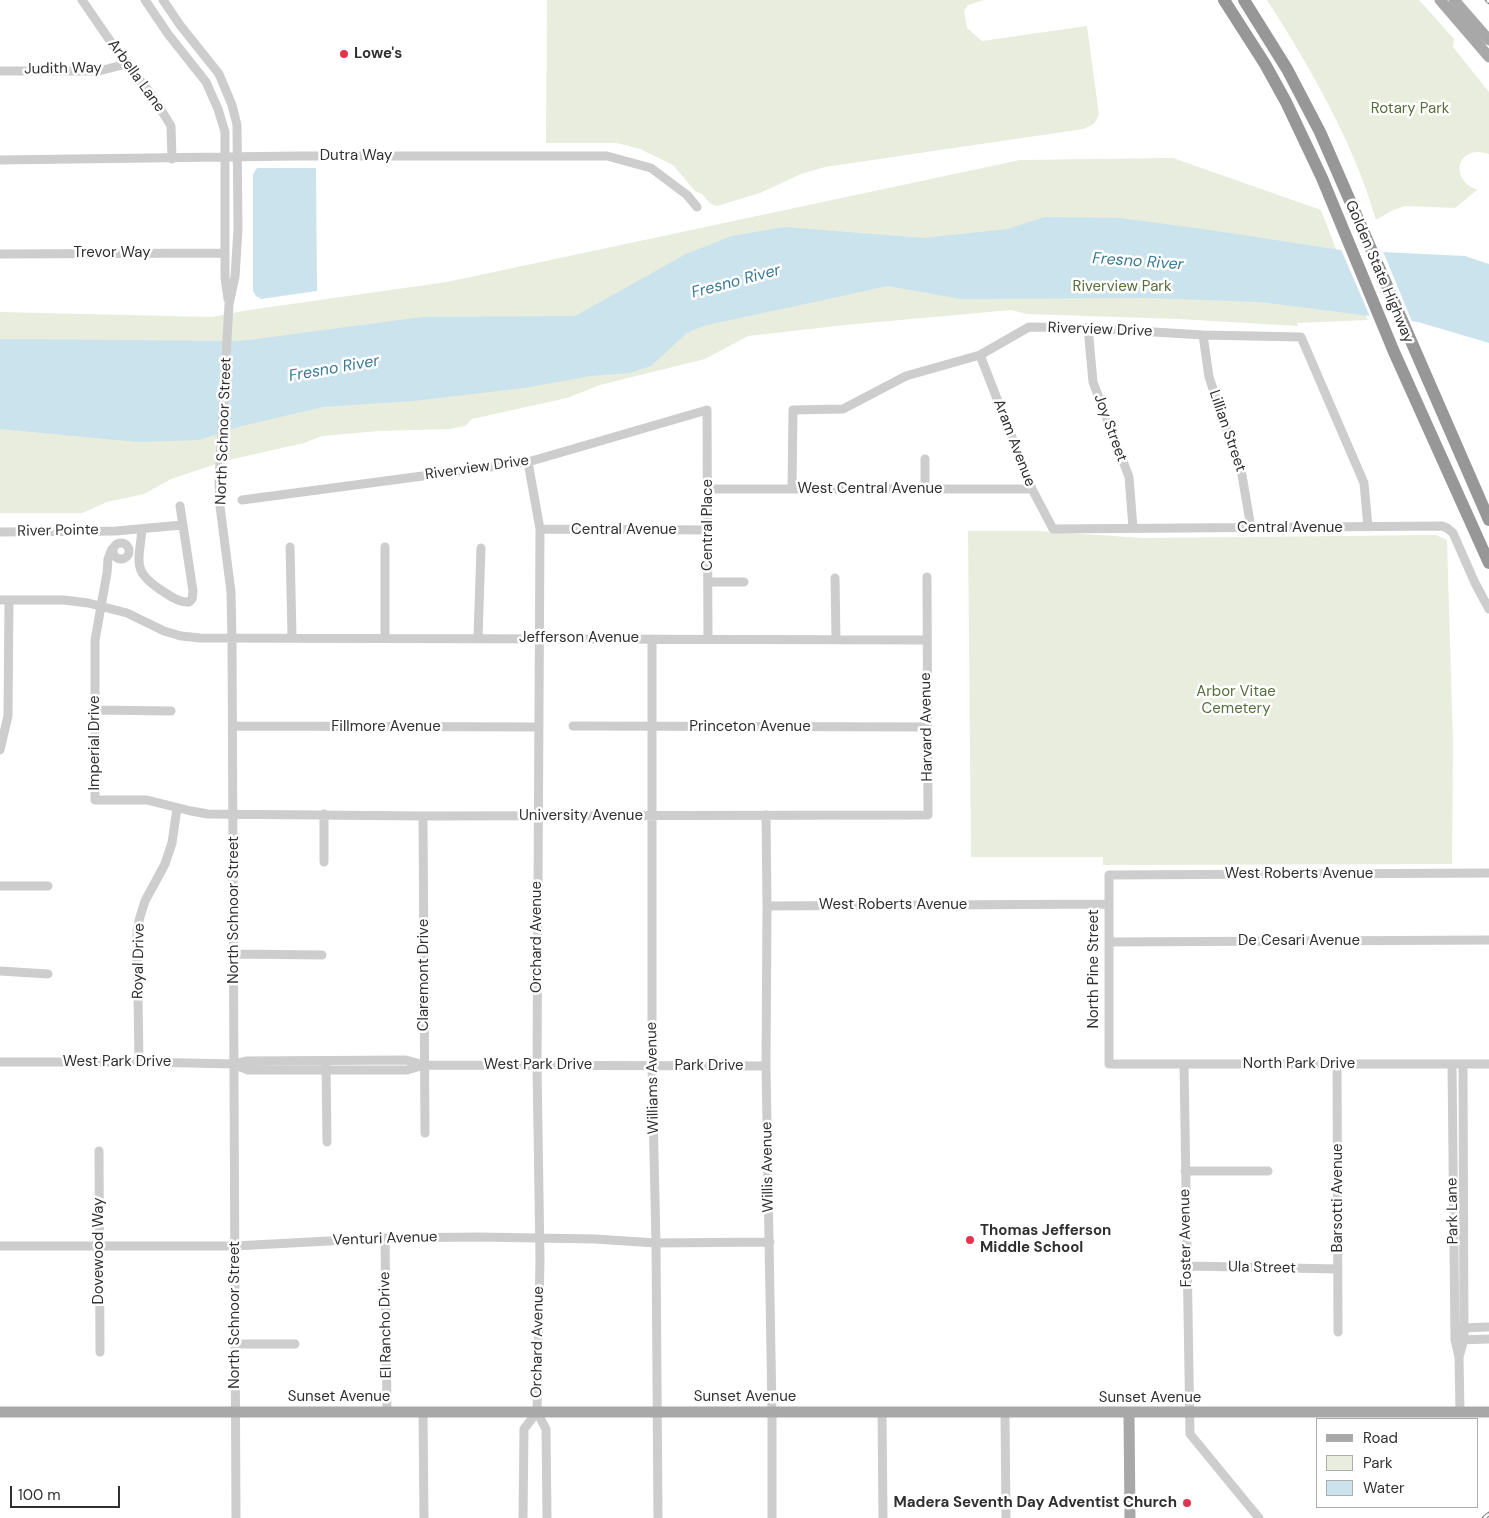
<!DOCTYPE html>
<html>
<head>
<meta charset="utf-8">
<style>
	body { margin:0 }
	#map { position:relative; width:1489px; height:1518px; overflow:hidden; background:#fff; font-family:"DM Sans",sans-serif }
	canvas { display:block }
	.legend { position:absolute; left:1316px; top:1418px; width:162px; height:90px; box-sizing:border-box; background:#fff; border:1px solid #acacac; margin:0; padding:6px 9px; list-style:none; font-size:15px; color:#303030 }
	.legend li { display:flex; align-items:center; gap:10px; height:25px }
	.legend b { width:25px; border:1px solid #acacac }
	.scale { position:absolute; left:10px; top:1486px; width:110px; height:22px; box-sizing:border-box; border:2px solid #303030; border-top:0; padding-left:6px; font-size:15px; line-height:18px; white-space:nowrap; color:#303030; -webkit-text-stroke:4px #fff; paint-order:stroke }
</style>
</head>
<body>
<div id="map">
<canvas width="1489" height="1518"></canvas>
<ul class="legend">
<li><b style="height:6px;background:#a8a8a8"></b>Road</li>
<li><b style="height:14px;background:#e8edde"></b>Park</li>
<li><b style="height:14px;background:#cbe3ed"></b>Water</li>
</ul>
<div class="scale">100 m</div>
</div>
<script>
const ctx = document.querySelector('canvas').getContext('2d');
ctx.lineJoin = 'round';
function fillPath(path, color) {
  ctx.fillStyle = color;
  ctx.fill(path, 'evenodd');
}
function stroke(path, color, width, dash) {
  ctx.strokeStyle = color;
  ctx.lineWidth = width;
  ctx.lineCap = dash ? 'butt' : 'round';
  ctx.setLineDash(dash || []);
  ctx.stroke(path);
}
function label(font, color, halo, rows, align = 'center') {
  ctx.font = font + ' "DM Sans",sans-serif';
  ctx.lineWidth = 5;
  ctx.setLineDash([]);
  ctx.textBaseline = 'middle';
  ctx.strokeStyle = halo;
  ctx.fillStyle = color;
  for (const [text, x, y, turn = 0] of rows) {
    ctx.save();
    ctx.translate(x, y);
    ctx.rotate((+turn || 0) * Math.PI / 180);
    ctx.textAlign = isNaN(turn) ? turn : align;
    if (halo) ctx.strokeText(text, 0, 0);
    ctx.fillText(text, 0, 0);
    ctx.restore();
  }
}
fillPath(new Path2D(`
	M547,0h437l-16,5 -4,6 3,17 15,13 105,-15 12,89 -5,9 -11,5 -258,38 -24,7 -41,19 -43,13 -6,-2 -9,-10 -7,-3 -22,-26 -33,-16 -23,-6h-71z
	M1267,0h152l35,39 -1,8 36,45v62c-20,-8 -38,8 -25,27 3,4 9,7 13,9l-22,18 -50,-2 -14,5 -15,9c-22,-77 -66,-153 -109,-220z
	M1173,158l148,52 25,65 22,45 -71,3 1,3 -119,-7 -152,-5 -16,-4 -166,15 -97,11 -43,23 -105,26 -33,13 -95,21 -7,7 -15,3 -71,2 -57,5 -18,7 -71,16 -29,9 -33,11 -27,15 -37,8 -25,11h-82v-201l212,5 37,-7 198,-28 573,-122z
	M968,531h70l105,7 293,-3 11,5 6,204 -1,120 -349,1v-8h-132z`), '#e8edde');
fillPath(new Path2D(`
	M257,168h59l1,123 -56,8 -5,-3 -3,-5v-117z
	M1045,217l75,1 83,11 138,21 124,6 24,8v79l-71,-21 -158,-20 -114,-4 -185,1 -73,-13 -185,40 -16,7 -36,33 -21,7 -39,3 -67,12 -111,13 -90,6 -81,19 -43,14 -61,2 -138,-13v-90l241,2 181,-24 153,-1 111,-62 46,-18 52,-9 140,11 83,-9z`), '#cbe3ed');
fillPath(new Path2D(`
	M1340,247l42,2 31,75 -42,-5z`), '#fff');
stroke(new Path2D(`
	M82,0l44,64 26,31 19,31 1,33
	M145,0l23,34 38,48 12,27 7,23v146l3,21
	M163,0l17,25 39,49 13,31 5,20 1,104 -3,48 -6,27 -10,176 1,26 11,86 1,47 4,879
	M0,71h99l27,-7
	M0,160l297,-4h310l44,12 36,27 10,12
	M0,254l224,-1
	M1088,328l5,54 36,95 4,51
	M1203,335l6,42 33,98 9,53
	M980,355l52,134 21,40 389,-3 5,2 6,5 22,50 14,26
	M528,462l12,67 -3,536 3,195 -3,152 9,17 1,89
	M707,489h325
	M792,489l1,-79 50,-1 63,-33 74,-21 49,-28 59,1 115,7 98,2 63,146 4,44
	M925,489v-30
	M242,500l286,-38 179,-52 1,229
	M142,529c-3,35 -11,42 22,63 7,5 17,11 25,10l3,-3 1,-8 -13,-85
	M540,529l168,1
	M0,532l116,-1 66,-6
	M113 551a8 8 0 1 1 16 0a8 8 0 1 1-16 0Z
	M290,547l2,90
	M112,549l-4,10 -1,14 -12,67v160h52l44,11 17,3 215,2 505,-1 -1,-238
	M835,578l1,61
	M708,582h36
	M0,600h64l24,3 39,10 37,18 17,5 19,2 726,2
	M385,638v-91
	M478,638l3,-90
	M652,639v426l4,178 2,275
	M95,710l76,1
	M233,726l306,1
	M573,726l354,1
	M0,750l8,-34 1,-116
	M324,814v48
	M766,815l1,91 -1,160 6,346v106
	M423,816l2,317
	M1489,873l-380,2v189h380
	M0,886h48
	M767,906l341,-2
	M1109,942l380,-2
	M234,954l88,1
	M0,971l48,3
	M0,1062h142l92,2 13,-3 159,-1 18,5 342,1
	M139,1062l-2,-131 3,-14 5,-16 20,-37 7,-21 5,-35
	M234,1064l14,6h159l17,-5
	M1184,1064l6,370 69,84
	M1337,1064l1,268
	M1452,1064l3,276 4,17 1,55
	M326,1066l1,76
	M99,1151l1,201
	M1185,1171h83
	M385,1238l2,174
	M0,1246h235l150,-8 94,-1 116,2 61,4 114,-1
	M1187,1266l151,3
	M1460,1328l29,-1
	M1459,1340l30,-1
	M235,1344h60
	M1459,1357l5,-18 -1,-275
	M423,1412l1,106
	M882,1412l1,106
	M1005,1412l1,106
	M523,1518l1,-89 13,-17`), '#cdcdcd', 9);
stroke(new Path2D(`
	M1440,0l49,57
	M1454,0l35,40
	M0,1412h1489
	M1129,1413l1,105`), '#a8a8a8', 11);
stroke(new Path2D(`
	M1224,0l41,64 21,38 36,76 72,174 95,211
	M1244,0l43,69 33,63 169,388`), '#979797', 12);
const rail = new Path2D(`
	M1487,0l2,2
	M1484,1518l5,-4`);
stroke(rail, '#858585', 4.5);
stroke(rail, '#fff', 2.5, [8]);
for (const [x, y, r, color] of [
	[344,54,5,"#e8314e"],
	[970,1240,5,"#e8314e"],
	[1187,1503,5,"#e8314e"]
]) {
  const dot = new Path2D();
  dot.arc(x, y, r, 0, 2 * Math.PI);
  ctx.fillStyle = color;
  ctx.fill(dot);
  stroke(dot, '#fff', 2);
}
label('bold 15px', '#303030', '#fff', [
	["Lowe's",354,54],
	["Thomas Jefferson",980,1231],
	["Middle School",980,1248],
	["Madera Seventh Day Adventist Church",1177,1503,"right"]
], 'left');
label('15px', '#303030', '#fff', [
	["Judith Way",63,69,-1],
	["Arbella Lane",136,76,54],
	["Dutra Way",356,156],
	["Trevor Way",112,253],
	["Golden State Highway",1379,272,67],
	["Riverview Drive",1100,330,2],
	["Joy Street",1110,428,70],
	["North Schnoor Street",224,431,-88],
	["Lillian Street",1227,431,71],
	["Aram Avenue",1014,443,69],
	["Riverview Drive",477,468,-8],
	["West Central Avenue",870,489],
	["Central Place",708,525,-90],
	["Central Avenue",1290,528],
	["Central Avenue",624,530],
	["River Pointe",58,531,-1],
	["Jefferson Avenue",579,638],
	["Fillmore Avenue",386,727],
	["Princeton Avenue",750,727],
	["Harvard Avenue",927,727,-91],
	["Imperial Drive",95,743,-90],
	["University Avenue",581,816],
	["West Roberts Avenue",1299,874],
	["West Roberts Avenue",893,905],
	["North Schnoor Street",234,910,-90],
	["Orchard Avenue",537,937,-90],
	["De Cesari Avenue",1299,941],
	["Royal Drive",139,961,-89],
	["North Pine Street",1094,969,-90],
	["Claremont Drive",424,975,-90],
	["West Park Drive",117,1062],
	["North Park Drive",1299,1064],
	["West Park Drive",538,1065],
	["Park Drive",709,1066],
	["Williams Avenue",653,1078,-91],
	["Willis Avenue",768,1167,-91],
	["Barsotti Avenue",1338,1198,-90],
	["Park Lane",1453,1211,-91],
	["Foster Avenue",1186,1238,-91],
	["Venturi Avenue",385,1239,-2],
	["Dovewood Way",99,1251,-90],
	["Ula Street",1262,1268,1],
	["North Schnoor Street",235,1315,-90],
	["El Rancho Drive",386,1325,-91],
	["Orchard Avenue",538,1342,-89],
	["Sunset Avenue",339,1397],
	["Sunset Avenue",745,1397],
	["Sunset Avenue",1150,1398]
]);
label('15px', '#576d3c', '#fff', [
	["Rotary Park",1410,109],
	["Riverview Park",1122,287],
	["Arbor Vitae",1236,692],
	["Cemetery",1236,709]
]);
label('italic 16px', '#3c7a95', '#fff', [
	["Fresno River",1138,262,4],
	["Fresno River",736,282,-15],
	["Fresno River",334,369,-10]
]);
</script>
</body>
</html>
